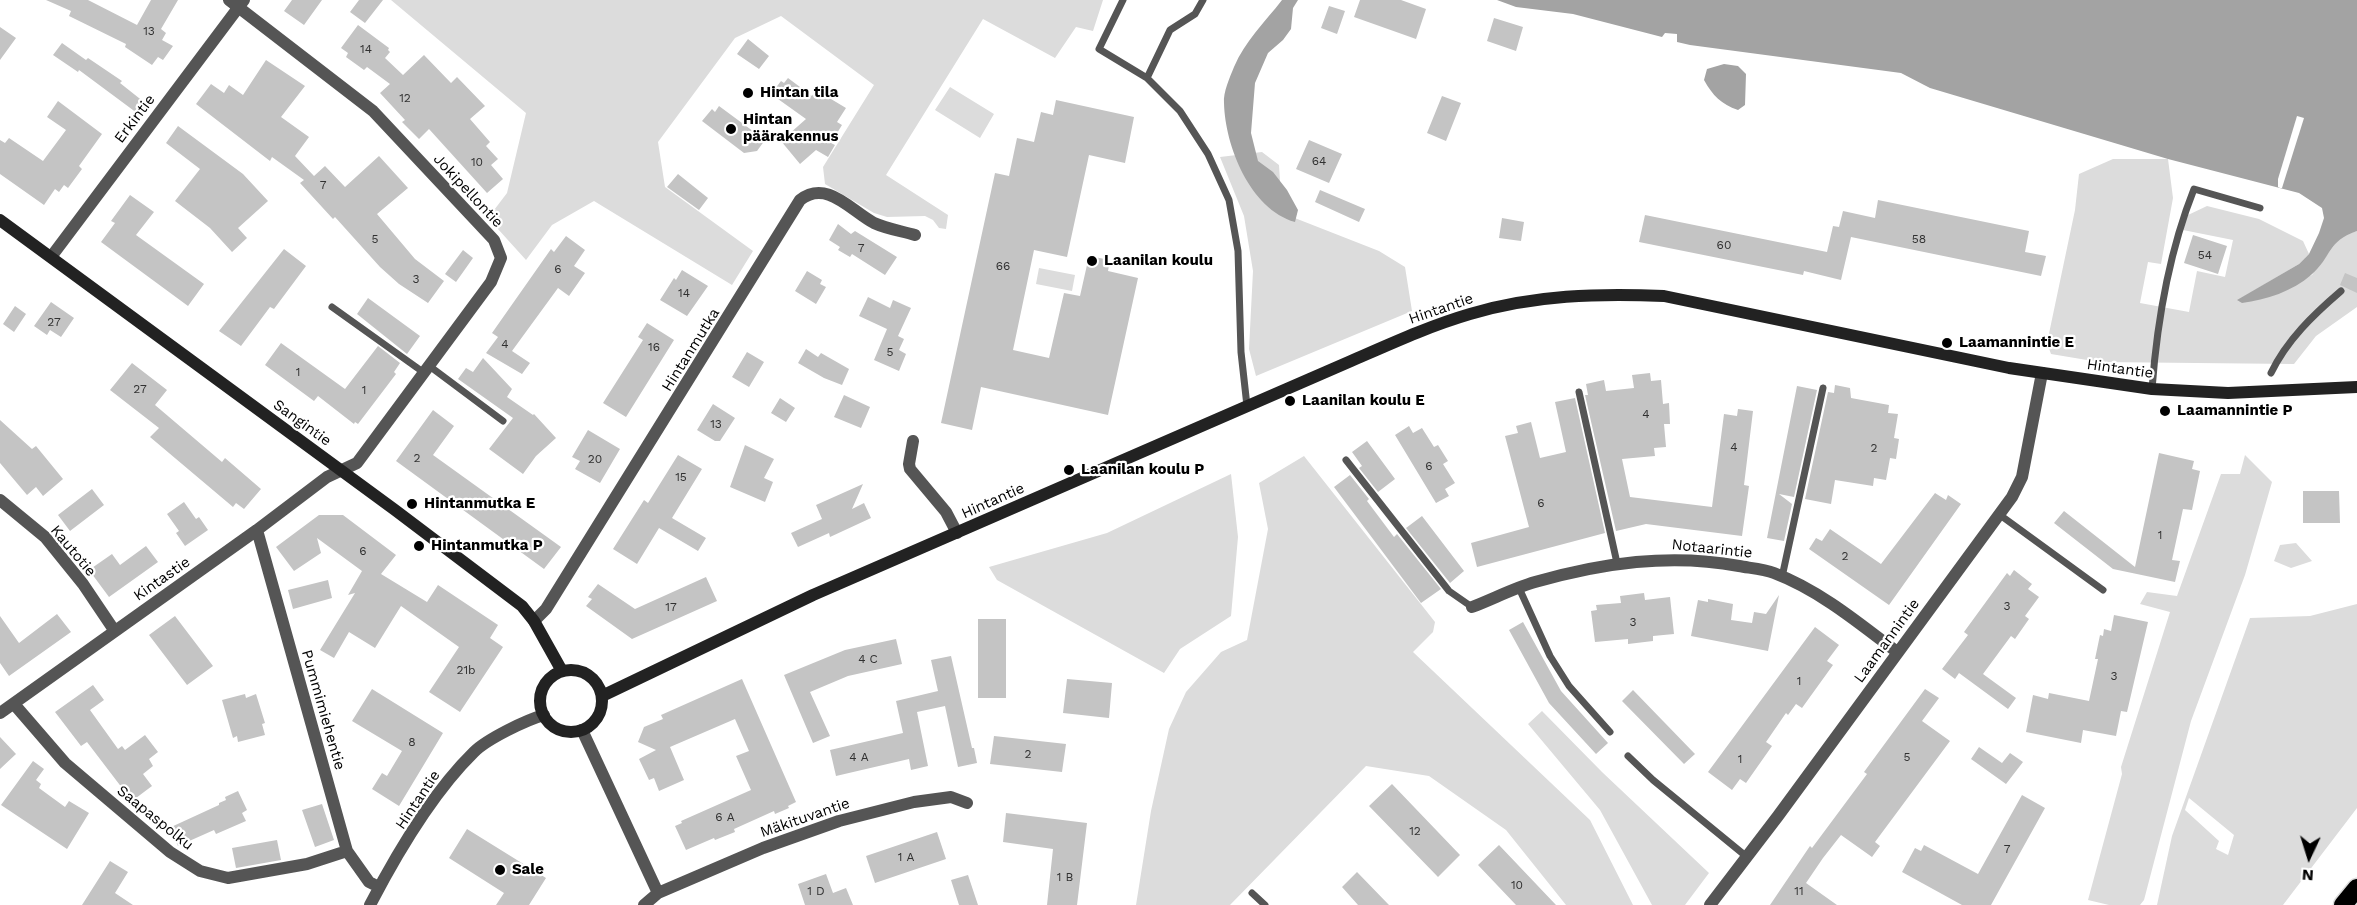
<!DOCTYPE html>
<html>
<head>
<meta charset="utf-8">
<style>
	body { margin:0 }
	#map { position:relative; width:2357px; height:905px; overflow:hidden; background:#fff; font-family:"Work Sans",sans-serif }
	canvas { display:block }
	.north { position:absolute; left:2279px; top:827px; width:60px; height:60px; -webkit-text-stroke:4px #fff; paint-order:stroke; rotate:184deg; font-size:16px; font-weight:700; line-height:24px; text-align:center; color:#000 }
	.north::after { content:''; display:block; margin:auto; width:21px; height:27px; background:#000; clip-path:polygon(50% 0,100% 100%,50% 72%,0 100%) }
</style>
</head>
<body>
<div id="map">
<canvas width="2357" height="905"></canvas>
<div class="north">N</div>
</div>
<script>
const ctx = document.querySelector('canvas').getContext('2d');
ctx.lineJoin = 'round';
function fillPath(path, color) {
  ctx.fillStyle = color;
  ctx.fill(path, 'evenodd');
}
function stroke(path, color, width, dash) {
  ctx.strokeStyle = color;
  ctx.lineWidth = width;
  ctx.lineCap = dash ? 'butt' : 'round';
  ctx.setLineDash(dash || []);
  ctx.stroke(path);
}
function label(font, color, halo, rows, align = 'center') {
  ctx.font = font + ' "Work Sans",sans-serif';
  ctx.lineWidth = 4.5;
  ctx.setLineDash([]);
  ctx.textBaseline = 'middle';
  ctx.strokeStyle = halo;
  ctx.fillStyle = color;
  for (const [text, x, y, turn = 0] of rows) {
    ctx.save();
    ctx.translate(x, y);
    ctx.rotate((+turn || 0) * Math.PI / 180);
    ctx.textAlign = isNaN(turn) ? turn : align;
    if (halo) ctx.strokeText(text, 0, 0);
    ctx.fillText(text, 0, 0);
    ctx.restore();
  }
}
fillPath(new Path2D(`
	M391,0h712l-10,31 -17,-4 -21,31 -72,-39 -97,156 62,40 -2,14 -7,-1 -6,-8 -8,-4 -38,1 -13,-4 -49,-29 -2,-17 51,-82 -93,-69 -46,22 -77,104 7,45 88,64 -21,34 -138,-84 -42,24 -26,35 -38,-42 19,-25 19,-80z
	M950,87l44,27 -14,24 -45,-28z
	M1262,152l17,13 3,48 97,38 26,16 7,44 -156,65 -7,-27 4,-78 -9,-55 -24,-59z
	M2113,159h55l5,39 -12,66 -13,-2 -8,41 49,9 8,-41 28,6 8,-37 -50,-10 5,-15 19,-9 52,13 44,22 6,13 -10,10 -61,36 74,-25 29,-39 16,-5v76l-41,29 -22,28 -195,-2 -48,-8 -4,-11 28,-133 4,-36z
	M1039,268l36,7 -3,16 -36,-7z
	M2245,455l27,27 -27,93 -54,146 -47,179 -4,5h-31l-21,-5 34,-126 -1,-7 49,-155 -30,-8 7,-12 30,4 44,-122h19z
	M1304,456l131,166 -2,10 -20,20 177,168 43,85h-67l-60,-75 -77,-54 -63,-10 -136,139h-94l15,-94 18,-82 17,-37 35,-40 26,-12 21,-111 -9,-46z
	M1231,474l7,63 -7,79 -51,33 -16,24 -167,-93 -8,-13 118,-34z
	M2296,543l16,18 -21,7 -17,-7 6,-16z
	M2357,604v204l-74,97h-126l15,-69 78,-218 60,-2zM2189,798l45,37 -6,20 -12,-6 3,-8 -34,-31z
	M1542,711l60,61 107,101 -24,32h-33l-52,-95 -72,-86z`), '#dcdcdc');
fillPath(new Path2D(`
	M1282,0h16l-5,8 -2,21 -8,11 -15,13 -13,30 -4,50 7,28 15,11 14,18 11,20 -3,12c-45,-13 -70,-76 -71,-119 -1,-11 6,-26 10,-36 11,-26 31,-45 48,-67z
	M1497,0h860v231c-30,10 -25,26 -46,44 -18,16 -45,25 -69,28l-5,-3 62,-36 10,-10 10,-21 5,-15 -2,-10 -23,-15 -131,-34 -238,-71 -29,-15 -211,-28 -13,-3v-8l-12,-1 -3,4 -89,-23 -57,-7z
	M1724,64l14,2 8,8 -1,31 -7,5c-17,-6 -25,-14 -34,-30l3,-11z`), '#a3a3a3');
fillPath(new Path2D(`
	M2297,116l7,2 -22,70h-2l-2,-1v-8z`), '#fff');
fillPath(new Path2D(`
	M46,0h42l49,25 14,-25h27l-17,29 5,4 -4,7 11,6 -10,14 -5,-3 -6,8 -27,-18 1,-3 -57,-28 2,-5z
	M292,0h30l-18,25 -20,-14z
	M359,0h24l-18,23 -15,-11z
	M1360,0h41l25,9 -10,30 -62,-22z
	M1329,6l16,5 -8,23 -16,-6z
	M1494,18l29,9 -7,24 -29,-10z
	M358,25l31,23 -1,2 2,2 -5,6 18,17 21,-20 27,28 6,-6 28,29 -15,13 20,23 -4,4 12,13 -7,6 12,14 -16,14 -58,-64 -10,10 -17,-17 3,-2 -25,-27 10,-9 -23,-17 -3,3 -18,-13 2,-4 -7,-5z
	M0,27l16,11 -16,22z
	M748,39l21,17 -10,13 -22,-15z
	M62,43l24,17 2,-2 34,23 -2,2 29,23 -8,10 -62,-46 -1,2 -25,-17z
	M266,60l39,26 -24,31 28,20 -14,19 19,20 11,-10 20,21 34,-31 29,32 -31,26 38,45 29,22 -16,22 -29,-19 -19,-17 -45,-50 -2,2 -33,-36 4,-3 -32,-23 -2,4 -74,-57 15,-20 13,9 5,-8 14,10z
	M788,78l24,18 4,-6 30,18 -9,14 5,3 -11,18 4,2 -7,12 -12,-7 -16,14 -19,-23 25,-22 -35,-25 10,-13 3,2z
	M1442,96l19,7 -15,38 -19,-8z
	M1056,100l78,17 -9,46 -36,-8 -22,102 -33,-7 -21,100 36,8 15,-65 16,3 9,-40 21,4 -2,11 30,7 -30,137 -127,-28 -9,43 -31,-7 54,-250 14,3 8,-38 17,4 7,-30 12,3z
	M58,101l44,33 -23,32 3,3 -14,19 -4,-3 -5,7 -4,-3 -11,16 -44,-31v-34l5,3 4,-5 34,23 23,-31 -19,-13z
	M719,106l46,34 -8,11 -13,2 -42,-32 10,-12 3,3z
	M178,126l65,48 25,27 -30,27 9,10 -15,14 -22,-24 -35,-27 25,-32 -34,-26z
	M1309,140l33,14 -13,29 -33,-14z
	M678,174l30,24 -9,12 -32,-23z
	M1320,190l45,19 -6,13 -44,-20z
	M130,195l24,17 -18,23 68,49 -16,22 -87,-64 14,-19 -4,-2z
	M1878,200l151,31 -4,21 21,4 -5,20 -190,-39 -10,43 -37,-9 -1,4 -164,-33 6,-27 182,37 6,-26 6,1 4,-16 32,7z
	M1502,218l22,4 -3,19 -22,-3z
	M838,224l13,10 4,-3 42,26 -12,18 -33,-21 -2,3 -12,-7 2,-3 -11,-7z
	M2193,235l34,11 -9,28 -34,-11z
	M566,236l19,14 -11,16 11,7 -16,23 -11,-8 -46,63 18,12 -8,11 -36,-21 12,-16 -6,-4 59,-84 3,3z
	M284,249l22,17 -32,43 -4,-2 -29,39 -22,-15z
	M463,250l10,8 -17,24 -11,-8z
	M682,270l26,16 -21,30 -27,-16 14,-22 2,2z
	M807,271l15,9 -2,4 6,3 -10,17 -21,-13z
	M2345,273l12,5v15l-17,-8z
	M868,297l22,11 3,-8 18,8 -13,28 6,3 -5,11 7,4 -7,17 -25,-11 13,-31 -28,-13z
	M368,298l52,38 -13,18 -50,-40z
	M51,302l23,16 -13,19 -11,-7 -3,5 -13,-9z
	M15,306l11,8 -12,18 -11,-8z
	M647,323l27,17 -48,77 -23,-14 40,-63 -5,-3z
	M281,343l64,46 33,-43 22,17 -6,9 2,2 -38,50 -3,-2 -1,2 -36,-28 -4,5 -49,-36z
	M806,349l12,8 3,-4 28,16 -7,16 -18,-7 -26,-15z
	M747,352l17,10 -15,25 -17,-10z
	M483,358l29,31 -5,8 26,18 1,-1 22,24 -20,18 -13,18 -34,-25 24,-31 -55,-39 8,-11 7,4z
	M132,363l35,27 -12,15 67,57 3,-4 36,31 -17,20 -8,-6 -3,4 -83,-70 9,-9 -49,-38z
	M1650,373l1,8 10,-1 2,24 6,-1 1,21h-6l2,23 -12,1 1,8 -33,3 8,38 82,10 12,-93 13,2 1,-7 15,2 -9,74 5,1 -7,50 -96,-12 -30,7 -31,-136h3l-2,-11 18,-4 2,11 28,-3 -2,-13z
	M1835,385l15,3 1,10 38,7 -1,8 10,1 -4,24 5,1 -3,20 -6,-1 -4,22 -12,-2 -1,8 -38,-6 -4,24 -26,-5 23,-107 6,1z
	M1797,386l20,4 -23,107 -15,-3 13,10 -8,37 -17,-3z
	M844,395l26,12 -9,21 -27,-11z
	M780,398l15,10 -9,14 -15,-9z
	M1575,398l30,135 -128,34 -6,-24 58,-16 -24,-91 13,-3 -2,-7 15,-4 9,36 26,-6 -11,-50z
	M713,404l22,14 -15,23h-5l-18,-11z
	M433,410l21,16 -21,29 128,92 -17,22 -148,-108z
	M0,420l32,29 4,-3 27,33 -20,17 -7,-9 -9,8 -27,-32z
	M1409,426l4,7 9,-5 12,19 4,-2 10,16 -5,3 12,19 -10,6 4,7 -13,7 -41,-68z
	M588,430l32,19 -20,34 -25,-14 5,-8 -8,-4z
	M1367,441l28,38 -17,13 -19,-24 3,-2 -10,-14z
	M745,445l29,14 -10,19 9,4 -8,20 -35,-15z
	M2159,453l35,8 -2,8 8,2 -8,39 -9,-1 -11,51 8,1 -5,21 -62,-13 -59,-46 10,-12 71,56z
	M678,455l24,14 -30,49 34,20 -8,13 -39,-23 -22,36 -24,-15 31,-49 4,3z
	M1350,475l19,24 -2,2 27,36 3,-3 44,55 -20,14 -87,-116z
	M863,484l-11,25 12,-6 7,15 -41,19 -1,-4 -31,14 -7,-14 31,-14 -6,-14z
	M92,489l12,16 -34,26 -12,-16z
	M2303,491h36l1,32h-37z
	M1935,493l11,7 2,-5 13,9 -72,101 -80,-56 7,-11 6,3 8,-12 51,35z
	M184,502l12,17 3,-2 9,13 -23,16 -9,-13 3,-2 -12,-17z
	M319,515h24l53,40 -15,19 46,28 11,-17 60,40 -8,13 13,9 -43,65 -31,-20 30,-45 -58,-41 -26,42 -26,-16 -15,26 -14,-8 35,-57 -7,2 14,-24 -45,-33 4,15 -27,18 -18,-24z
	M1422,516l42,55 -14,12 -44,-55z
	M146,546l12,16 -49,35 -20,-27 23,-16 8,11z
	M2014,570l18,14 -4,5 11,8 -14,19 4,3 -14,20 -4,-3 -28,38 33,24 -8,11 -49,-36 -4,6 -13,-10 26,-34 -4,-3 43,-59 3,3z
	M706,577l11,24 -85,38 -46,-33 6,-7 -4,-2 10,-13 37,25z
	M328,580l4,18 -39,11 -5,-19z
	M1644,593l1,7 25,-3 4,37 -21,2v5l-25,3v-5l-33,3 -4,-31 6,-1 -1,-5 25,-2 -1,-7z
	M1779,595l-11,56 -77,-15 7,-36 10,2v-3l25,5 -2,16 21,3 2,-11 12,2z
	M57,614l14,18 -62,44 -9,-13v-47l19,27z
	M2114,615l34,7 -21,90 -6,-1 -5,25 -33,-6 -2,13 -55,-11 7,-37 15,4 1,-6 40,8 9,-42h-3l5,-24 3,1 1,-7 7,2z
	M175,616l38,50 -26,19 -38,-50z
	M978,619h28v79h-28z
	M1523,622l38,69 47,52 -12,11 -47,-51 -40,-73z
	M1815,627l24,18 -12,16 6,4 -31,43 -6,-4 -8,11 -2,-2 -20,29 6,4 -26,37 -6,-4 -8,11 -24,-18z
	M896,639l6,25 -54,12 -38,16 20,44 -17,7 -29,-68 61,-25z
	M951,656l21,92h2l3,15 -19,4 -13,-61 -28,6 11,54 -17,4 -2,-11 -73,17 -6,-26 73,-17 -7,-32 42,-10 -7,-31z
	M742,679l54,123 -8,4 1,2 -14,6 -1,-3 -40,18 1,3 -20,8 -1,-2 -28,12 -11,-24 7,-3 -1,-2 70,-31 -15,-34 13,-5 -14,-32 -65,28 14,33 -25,11 -5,-13 -5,2 -10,-21 17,-9 -18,-8 6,-15 19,-8 -2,-4z
	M1067,679l45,4 -3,35 -46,-5z
	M93,685l11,15 -14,10 28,39 4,-3 3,4 20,-15 13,17 -9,7 4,7 -10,8 9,12 -20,15 -45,-59 -6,4 -26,-34z
	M372,689l71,44 -44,73 -27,-17 10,-16 5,3 15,-25 -50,-30z
	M1925,689l14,9 -17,23 28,20 -75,101 5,4 -8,11 -31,-22 -18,23 -17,25 31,22h-67l40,-59 2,2 55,-74 -3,-2z
	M1633,690l62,64 -11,10 -62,-63z
	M245,694l1,4 10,-4 9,29 -3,1 3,11 -27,7 -1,-6 -4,2 -11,-38z
	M994,736l72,8 -4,28 -72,-8z
	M0,737l16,17 -16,15z
	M1979,747l23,16 8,-10 13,9 -17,22 -35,-25z
	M33,761l11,8 -8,11 5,4 -2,4 26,19 4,-6 20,12 -22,36 -66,-44z
	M1392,784l68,71 -22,22 -69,-71z
	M238,791l9,19 -5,3 4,8 -30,13 -2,-4 -36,16 -9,-18 50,-23v-2l7,-3 -1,-3z
	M2022,795l23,13 -54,97h-29l-60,-33 13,-24 6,3 3,-6 54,29z
	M322,804l12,36 -19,7 -13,-37z
	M1006,813l81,10 -10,82h-30l6,-56 -50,-7z
	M467,829l79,49 -17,27h-33l8,-12 -55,-35z
	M937,832l9,27 -71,24 -9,-27z
	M277,840l4,20 -45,8 -4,-20z
	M1499,845l57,60h-40l-38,-40z
	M110,861l18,11 -13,21 18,12h-51z
	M1357,872l32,33h-31l-16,-18z
	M826,874l7,19 13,-5 7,17h-48l-7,-21z
	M968,875l10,30h-19l-8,-25z`), '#c4c4c4');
const highway = new Path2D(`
	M2343,905l14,-17`);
stroke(highway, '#dbdbdb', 21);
stroke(new Path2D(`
	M1123,0l-24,49 48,29 33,33 28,43 21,46 9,51 3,101 6,54
	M1147,78l23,-48 25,-16 8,-14
	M332,307l91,65
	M428,365l75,56
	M2271,373c16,-33 42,-58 70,-82
	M2152,389c5,-67 17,-137 42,-200l66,19
	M1579,392l38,171
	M1346,460l103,131 23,16
	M2000,515l103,75
	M1782,577l41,-189
	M1519,588l31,68 19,30 41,46
	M1628,756l25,24 94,77
	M1252,893l13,12`), '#555', 7);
stroke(new Path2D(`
	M51,257l193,-257
	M913,441l-4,23 1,5 36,43 11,21
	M0,500l45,37 38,47 31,46
	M257,530l90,321 22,31 10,5
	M1472,607c21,-8 42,-19 63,-25 67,-19 135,-29 204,-16 11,2 25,3 35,7 45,17 85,50 123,79
	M534,621l12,-12 254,-409c27,-21 51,11 74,23 13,6 28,8 41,12
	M14,704l51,59 105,89 30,19 28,7 79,-14 40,-13
	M0,713l257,-183 70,-53 30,-14 134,-181 10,-24 -7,-18 -121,-129 -144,-111
	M582,730l76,163 105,-45 76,-27 75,-19 37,-5 16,6
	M370,905c26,-50 64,-114 104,-153 13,-13 52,-32 70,-37
	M644,905l14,-12
	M1710,905l68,-89 234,-319 10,-20 20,-104`), '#555', 12);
stroke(new Path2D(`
	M0,220l395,290 127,96 12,15 28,50
	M540 701a31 31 0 1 1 62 0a31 31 0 1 1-62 0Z
	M602,696l211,-101 538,-234c39,-17 78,-35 119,-47 63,-19 129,-21 194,-18l345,72 143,21 76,4 129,-6`), '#222', 12);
stroke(highway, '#000', 18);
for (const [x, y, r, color] of [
	[748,93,6,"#000"],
	[731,129,6,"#000"],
	[1092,261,6,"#000"],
	[1947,343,6,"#000"],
	[1290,401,6,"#000"],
	[2165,411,6,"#000"],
	[1069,470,6,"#000"],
	[412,504,6,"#000"],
	[419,546,6,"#000"],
	[500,870,6,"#000"]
]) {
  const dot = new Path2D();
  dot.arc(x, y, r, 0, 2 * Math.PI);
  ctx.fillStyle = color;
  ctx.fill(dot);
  stroke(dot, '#fff', 2);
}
label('12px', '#313131', null, [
	["13",149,31],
	["14",366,49],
	["12",405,98],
	["64",1319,161],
	["10",477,162],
	["7",323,185],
	["5",375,239],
	["58",1919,239],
	["60",1724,245],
	["7",861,248],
	["54",2205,255],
	["66",1003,266],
	["6",558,269],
	["3",416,279],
	["14",684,293],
	["27",54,322],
	["4",505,344],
	["16",654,347],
	["5",890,352],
	["1",298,372],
	["27",140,389],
	["1",364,390],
	["4",1646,414],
	["13",716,424],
	["4",1734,447],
	["2",1874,448],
	["2",417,458],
	["20",595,459],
	["6",1429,466],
	["15",681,477],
	["6",1541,503],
	["1",2160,535],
	["6",363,551],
	["2",1845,556],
	["3",2007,606],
	["17",671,607],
	["3",1633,622],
	["4 C",868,659],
	["21b",466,670],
	["3",2114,676],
	["1",1799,681],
	["8",412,742],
	["2",1028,754],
	["4 A",859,757],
	["5",1907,757],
	["1",1740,759],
	["6 A",725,817],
	["12",1415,831],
	["7",2007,849],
	["1 A",906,857],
	["1 B",1065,877],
	["10",1517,885],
	["1 D",816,891],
	["11",1799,891]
]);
label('bold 15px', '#000', '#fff', [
	["Hintan tila",760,93],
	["Hintan",743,120],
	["päärakennus",743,137],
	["Laanilan koulu",1104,261],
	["Laamannintie E",1959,343],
	["Laanilan koulu E",1302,401],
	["Laamannintie P",2177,411],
	["Laanilan koulu P",1081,470],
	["Hintanmutka E",424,504],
	["Hintanmutka P",431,546],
	["Sale",512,870]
], 'left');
label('15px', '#000', '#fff', [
	["Erkintie",135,119,-53],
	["Jokipellontie",468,191,47],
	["Hintantie",1441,309,-19],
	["Hintanmutka",691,350,-58],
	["Hintantie",2120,369,8],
	["Sangintie",302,423,36],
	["Hintantie",993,501,-24],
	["Notaarintie",1712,549,6],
	["Kautotie",73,551,50],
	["Kintastie",162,579,-35],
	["Laamannintie",1887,641,-54],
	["Pummimiehentie",323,710,74],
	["Hintantie",418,800,-56],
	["Saapaspolku",155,818,39],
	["Mäkituvantie",805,818,-19]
]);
</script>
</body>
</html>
